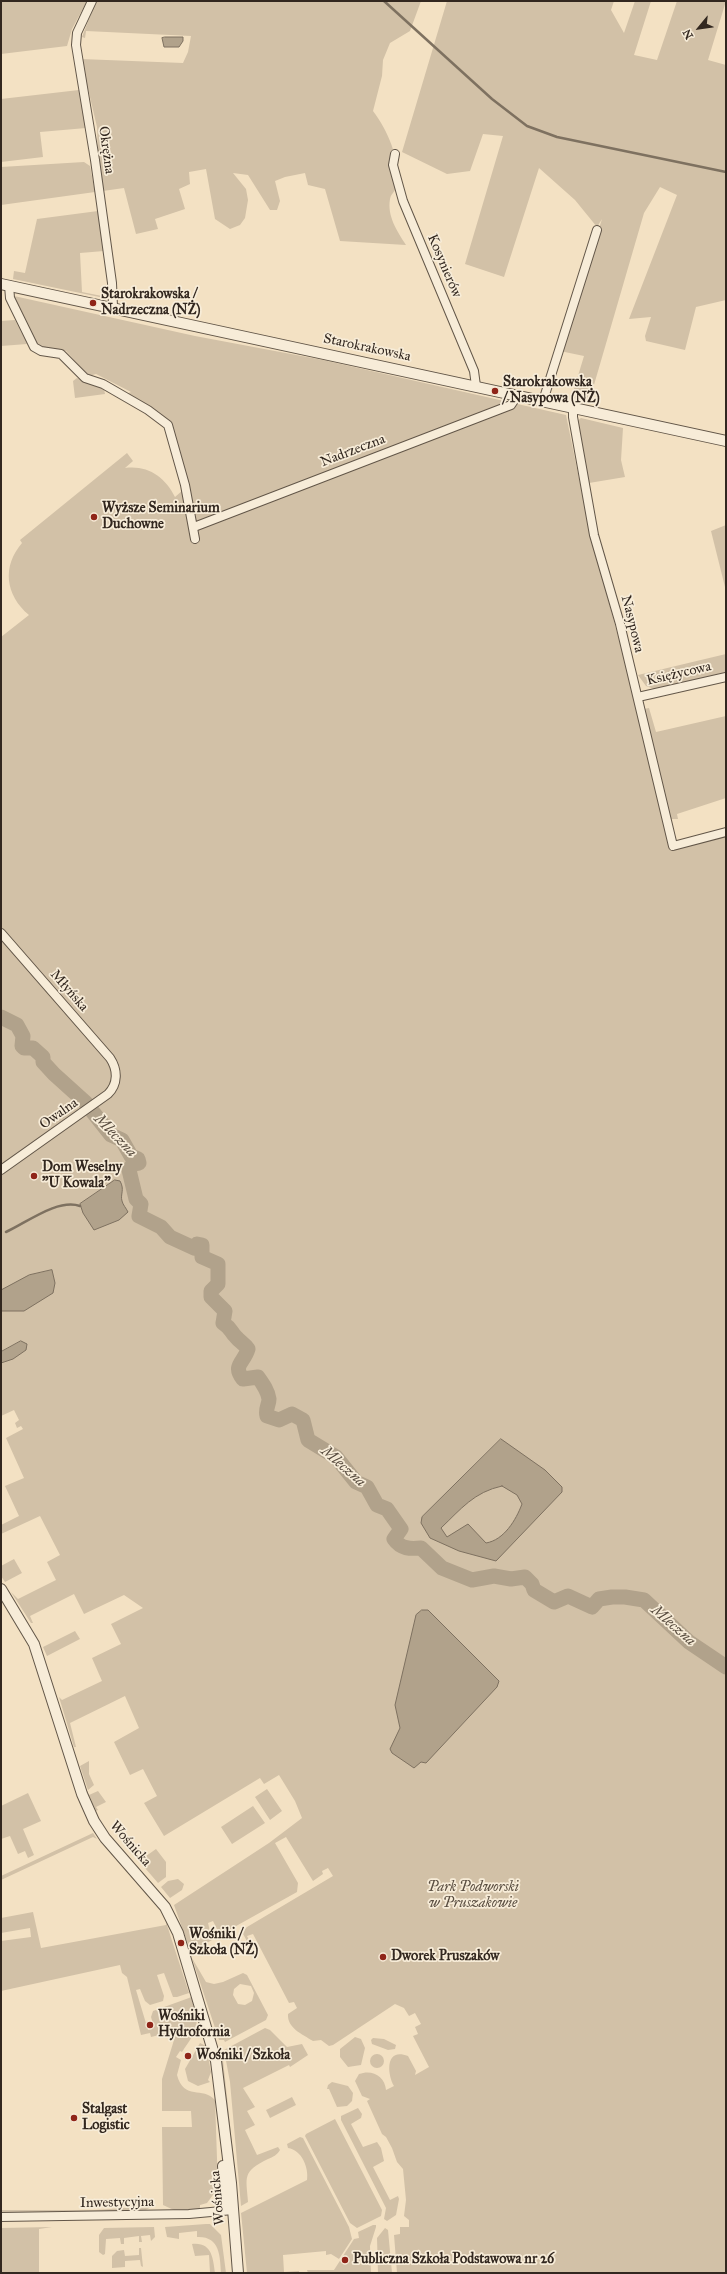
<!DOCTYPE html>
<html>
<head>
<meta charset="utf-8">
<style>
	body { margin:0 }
	#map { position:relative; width:727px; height:2274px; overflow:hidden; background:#f3e1c3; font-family:"IM FELL Great Primer",serif }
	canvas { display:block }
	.frame { position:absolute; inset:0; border:2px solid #32271f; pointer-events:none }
	.north { position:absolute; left:679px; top:8px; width:40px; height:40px; -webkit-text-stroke:3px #f7ecd8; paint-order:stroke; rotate:241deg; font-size:11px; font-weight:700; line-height:16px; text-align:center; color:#32271f }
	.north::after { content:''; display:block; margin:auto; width:14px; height:18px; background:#32271f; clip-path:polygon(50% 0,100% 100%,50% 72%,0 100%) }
</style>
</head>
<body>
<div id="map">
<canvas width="727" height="2274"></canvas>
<div class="frame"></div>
<div class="north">N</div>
</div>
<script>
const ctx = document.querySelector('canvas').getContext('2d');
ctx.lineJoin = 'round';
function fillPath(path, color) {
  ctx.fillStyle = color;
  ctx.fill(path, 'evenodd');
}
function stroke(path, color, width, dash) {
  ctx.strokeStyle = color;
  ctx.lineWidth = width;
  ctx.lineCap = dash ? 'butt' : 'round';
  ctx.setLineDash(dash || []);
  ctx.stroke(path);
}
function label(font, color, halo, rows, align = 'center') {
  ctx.font = font + ' "IM FELL Great Primer",serif';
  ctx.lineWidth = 3.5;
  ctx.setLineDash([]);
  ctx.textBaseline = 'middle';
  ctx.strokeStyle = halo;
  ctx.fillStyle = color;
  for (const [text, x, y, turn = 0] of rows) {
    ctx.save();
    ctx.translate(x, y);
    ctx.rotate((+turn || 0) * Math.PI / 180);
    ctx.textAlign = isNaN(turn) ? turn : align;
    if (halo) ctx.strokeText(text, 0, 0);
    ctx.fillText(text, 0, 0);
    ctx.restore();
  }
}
fillPath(new Path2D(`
	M1,1h86l-15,28 -5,17 -66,8z
	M96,1h325l-11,30 -20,12 -7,17 -1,16 -9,35c15,20 26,46 25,72 0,6 -7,10 -8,16 -3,17 7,32 16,46l-66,-4 -15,-52 -17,-4 -3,-12 -20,4 -10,4 5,20 -3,9h-7l-22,-35 -15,-2 13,16 2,11 -3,18 -5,7 -10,4 -15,-10 -9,-50 -17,3 1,12 -11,5 6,20 -30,10 3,10 -22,5 -12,-46 -21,3 -5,-25 -1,-39 -16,-68 102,4 5,-11 3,-16 -105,-5 -1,7 -3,-1z
	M447,1h167l-3,9 13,23 11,-32h16l-17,54 23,5 20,-59h49l-18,59 18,5v235l-30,7 -11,43 -39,-9 -1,-5 6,-19 -22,2 48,-124 -17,-8 -16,26 -55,189 -18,-3 13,-43 -24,-5 42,-132 -5,8 -22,-27 -36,-32 -35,109 -39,-13 38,-128 -20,-2 -13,37 -23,3 -45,-22z
	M79,90l3,6 4,32 -46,4 3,25 -42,5v-63z
	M84,162l6,4 5,26 -94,13v-38z
	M98,211l6,40 -24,2 2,39 25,5 3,-11 -1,13 -96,-20 1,-8 11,2 12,-54z
	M14,296l181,40 128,24 243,55 25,122 42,154 36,156 57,-13v1439h-329l-3,-38 6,-1v-7h9v-7l-5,-4 2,-16 -3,-31 -6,-7 -5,-14 -6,-11 -4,-3 -15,-33 3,-2 -8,-3 -7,-15 4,-7c13,-5 26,2 27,16l8,-4c-7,-12 -9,-39 14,-30l8,15 -1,4 14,-8 -16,-31 5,-2 -3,-7 6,-3 -6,-11 -6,3 -5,-8 -9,-4 -62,41 -4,1 -8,-6 -8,1c-11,-7 -26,-13 -25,-27l9,-6 -3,-6 -5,1 -36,-69 -6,2 3,6 -2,1 -6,-11 5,-5 86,-51 -5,-8 -6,3 1,3 -10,7 -27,-44 -11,6 23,40 -1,9 -77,43 -7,-14 -5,2 4,17 -19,11 -3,-1 -16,-45 95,-62 33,-25 -7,-17 -16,-26 -15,9 -4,-6 -96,58 -20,-33 13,-7 -14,-27 -13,6 -16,-33 25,-14 -14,-32 -55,27 6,24h-2l-15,-50 3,3 40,-19 -10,-23 29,-14 -10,-20 32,-16 -19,-13 -40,19 -10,-20 -44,22 3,7h-2l-20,-31 7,7 38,-19 -9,-18 13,-7 -20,-39 -39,18v-9l18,-9 -14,-30 19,-8 -18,-40 17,-9 -2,-3 -4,2 -2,-5 4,-3 -5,-10 -13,6v-779l28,-22c-24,-20 -27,-49 -7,-72l-2,-3 107,-87 6,8 -8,7c23,-3 40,9 50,29l8,-7 -18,-62 -39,-34 5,-2 -35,-18 -7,2 -23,-25 -27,-4z
	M15,320l12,24 -26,2v-25z
	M77,378l27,11 1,5 -30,4 -2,-17z
	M581,418l42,10 -2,32 4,17 -36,6 -13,-61z
	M726,525v66l-15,-60z
	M726,654v18l-72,17 -8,-3 -8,-11z
	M649,708l7,24 70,-16v82l-49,16 1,5h-9l-25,-110z
	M14,1559l8,14 -17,9 -4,-6v-10z
	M75,1631l5,8 -33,17 -4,-9z
	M89,1761v13l5,11 -6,5 -8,-24z
	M267,1789l15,22 -12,9 -15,-23z
	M98,1791l8,11 -10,5 2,3 -2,1 -7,-16z
	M28,1793l13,28 -18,8 11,26 -6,3 -3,-7 -7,3 -8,-18 -9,3v-33z
	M253,1806l12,17 -33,21 -11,-17z
	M93,1833l4,6 -4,-2 -92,43v-4z
	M156,1849l10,13v15l-8,6 -19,-22z
	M178,1879l6,5 -2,6 -12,8 -9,-11 7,-6z
	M33,1912l8,36 125,-23v-3l23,71 -12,4h-4l-9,-24 -7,2 7,21 -1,5 -13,4 -5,-4 -5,-12 -4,1 12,40 6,-3 -3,-10 2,-6 36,-13 2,-1c9,29 8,30 -9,55l-2,-1 -4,6 5,3 -4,15c7,26 26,11 38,25l3,88 -11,15 -7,2v4l-24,2 -13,-6 -1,-78h30l-1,-16h-29v-32l12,-39 -2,-8 -21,5 -1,-4 -9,2 -14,-58 -5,-4 -2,-8 -119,26v-50l30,-4 -1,-9 -29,5v-15z
	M192,1958l14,24 8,2 9,-2 20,-9 4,2 21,40 -2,5 -41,22 -1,-2h-5zM240,1984l11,2 3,7 -2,8 -7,4 -7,-1 -5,-9 1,-6z
	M265,2028l5,2 17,17 15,-3 6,11 -18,12 -1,-2 -46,23 12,19 -8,4 8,14 -10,5 12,25 21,-8 2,3c-3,5 -7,7 -12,9 -26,13 -22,17 -20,43l-7,4 -11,-124 -6,-32z
	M355,2037l6,2 4,9 -4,17 -13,2 -8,-10v-8z
	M373,2038l11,1 12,6 -1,4 -7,1 -16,-6 -1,-4z
	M200,2043l6,3 5,26 -3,8 2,2 -12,4 -10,-5 -3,-12z
	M222,2051l14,129h-3l-13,-121z
	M370 2061a7 7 0 1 1 14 0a7 7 0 1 1-14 0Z
	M332,2082l16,4 5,7 -1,8 -5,5 -10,1 -8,-18h-2l1,-4z
	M292,2097l4,8 -26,13 -4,-8z
	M358,2108l4,6 -1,4 -10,6 12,23 14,-5 4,6 3,13 -11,6 17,33 8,-4 1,3 -3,16 -9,6 -3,-2 2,-11 -45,-88v-4z
	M335,2119l47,91 -1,6 -24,12 -7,-5 -45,-87 1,-2z
	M300,2137l3,1 46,89 3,12 -13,20 -8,-5 -5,1v-4l-43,4 1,17 15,-1v2h-52l-6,-60 66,-33c2,-12 -5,-30 -19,-32l-1,-4z
	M153,2206l-11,6 -141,1v-3h94z
	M206,2224h4l11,11 5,38h-5c-1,-17 -1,-37 -24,-36v-6l-18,2v6l-12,-2 -2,-10z
	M373,2225h3v2l-6,19 1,27h-63l-1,-3h27l20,-31 5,-1 -1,-6z
	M52,2227l-13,2v44h-38v-45z
	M154,2227l1,10 -4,4 -1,-6 -9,1 1,6h-3v-6l-15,2v6h-3l-1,-6 -14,1 -1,15 -2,1 -4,-3v-17l5,-7z
	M385,2228l3,2 4,43h-14l-1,-35z
	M192,2244c20,-2 21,14 23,29h-5l-1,-18 -14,1z
	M139,2248h2l2,19 -2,-1 -1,-6 -15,1v6l-13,1v-12l5,-5 7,-1 1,6 14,-1z`), '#d2c1a7');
const water = new Path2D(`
	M165,37h18v4l-4,6h-15l-2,-9z
	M115,1180l5,1c5,9 0,13 2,20 1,4 4,7 6,11l-9,8 -25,10 -11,-17 -3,-9z
	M52,1270l3,13 -2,10 -29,18h-23v-21l28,-15z
	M21,1341l6,3 -1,6 -13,9 -12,4v-11z
	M501,1439l44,31 17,17v5l-66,69 -37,-10 -29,-13 -9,-15 1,-6zM502,1486l15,9 5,9c-6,16 -18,36 -36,39l-18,-19 -21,13 -6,-9c20,-19 33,-36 61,-42z
	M422,1610h6l71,71 -2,6 -71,76 -5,-1 -7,6 -22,-15 -2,-4 10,-21 -5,-23 21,-90z`);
fillPath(water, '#b1a28b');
stroke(water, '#7e7160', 1);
stroke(new Path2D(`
	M384,1l108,98 35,27 30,11 169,35
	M6,1232c20,-9 52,-34 74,-26`), '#7e7160', 2.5);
stroke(new Path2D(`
	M1,1017l16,8 6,11 -1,10 2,2h9l10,9v5l11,12 31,28 26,33 11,5 9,16 7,3 1,4 -6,1 -4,6 7,29 5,5 -2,12 22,11 9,10 24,11 3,-4 5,1v12l16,7v20l-7,7v6l14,14 -2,12c9,6 7,8 13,14 4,5 8,6 12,12 -4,14 -16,16 -5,30l15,-2c5,7 10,14 11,22 0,6 -4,10 -2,17l12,4 13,-6 11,6 5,20 28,17 20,25 11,5 10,18 10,4 14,20 -7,10c7,10 16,10 27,9l21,20 30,12 22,-4 17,3 14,-2 7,7 2,6 20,12 14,-6 24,11 7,-8 13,-2h13l19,3 45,42 37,25`), '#b1a28b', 15);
const minor = new Path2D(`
	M92,1l-15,32 -1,12 19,115 17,123 1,24
	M395,154l-2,11 10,36 71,170 2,15
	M9,285l1,13 24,49 7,4 20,3 24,24 18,6 45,26 20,15 17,60 10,54
	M543,401l54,-171
	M573,408v9l21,118 26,89 53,222 53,-14
	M194,527l317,-122 6,-9
	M638,697l88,-20
	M1,933l109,125c8,12 8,26 -2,36l-107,76
	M1,2217l188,-3 44,-4`);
const tertiary = new Path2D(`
	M1,284l725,157
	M1,1589l33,55 48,150 12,27 11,17 60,69 13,26 38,128 15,122 7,90
	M223,2166l3,40`);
stroke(minor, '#625648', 10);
stroke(tertiary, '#625648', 12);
stroke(minor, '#f7ecd8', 8);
stroke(tertiary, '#f7ecd8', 10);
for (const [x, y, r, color] of [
	[93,303,4,"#8f2418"],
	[495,391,4,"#8f2418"],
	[94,517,4,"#8f2418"],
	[34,1176,4,"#8f2418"],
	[181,1943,4,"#8f2418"],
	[383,1957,4,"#8f2418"],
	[150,2025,4,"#8f2418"],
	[188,2056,4,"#8f2418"],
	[74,2118,4,"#8f2418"],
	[345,2260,4,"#8f2418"]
]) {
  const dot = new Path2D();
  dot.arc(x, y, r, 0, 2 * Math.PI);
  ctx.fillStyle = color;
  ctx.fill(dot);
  stroke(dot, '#f7ecd8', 1.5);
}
label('14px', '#32271f', '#f7ecd8', [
	["Okrężna",106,150,82],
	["Kosynierów",444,266,67],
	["Starokrakowska",367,348,12],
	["Nadrzeczna",353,451,-21],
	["Nasypowa",632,624,76],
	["Księżycowa",679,674,-13],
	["Młyńska",69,991,49],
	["Owalna",59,1114,-35],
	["Wośnicka",130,1844,49],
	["Wośnicka",218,2198,-95],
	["Inwestycyjna",117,2203,-1]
]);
label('bold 14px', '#32271f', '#f7ecd8', [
	["Starokrakowska /",101,295],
	["Nadrzeczna (NŻ)",101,311],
	["Starokrakowska",503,383],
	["/ Nasypowa (NŻ)",503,399],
	["Wyższe Seminarium",102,509],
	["Duchowne",102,525],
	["Dom Weselny",42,1168],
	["\"U Kowala\"",42,1184],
	["Wośniki /",189,1935],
	["Szkoła (NŻ)",189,1951],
	["Dworek Pruszaków",391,1957],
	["Wośniki",158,2017],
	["Hydrofornia",158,2033],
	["Wośniki / Szkoła",196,2056],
	["Stalgast",82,2110],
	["Logistic",82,2126],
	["Publiczna Szkoła Podstawowa nr 26",353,2260]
], 'left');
label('italic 14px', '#5a4e41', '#f7ecd8', [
	["Park Podworski",473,1888],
	["w Pruszakowie",473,1904]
]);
label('italic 15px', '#584c3f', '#f7ecd8', [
	["Mleczna",115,1136,46],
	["Mleczna",343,1467,41],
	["Mleczna",673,1626,41]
]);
</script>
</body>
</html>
